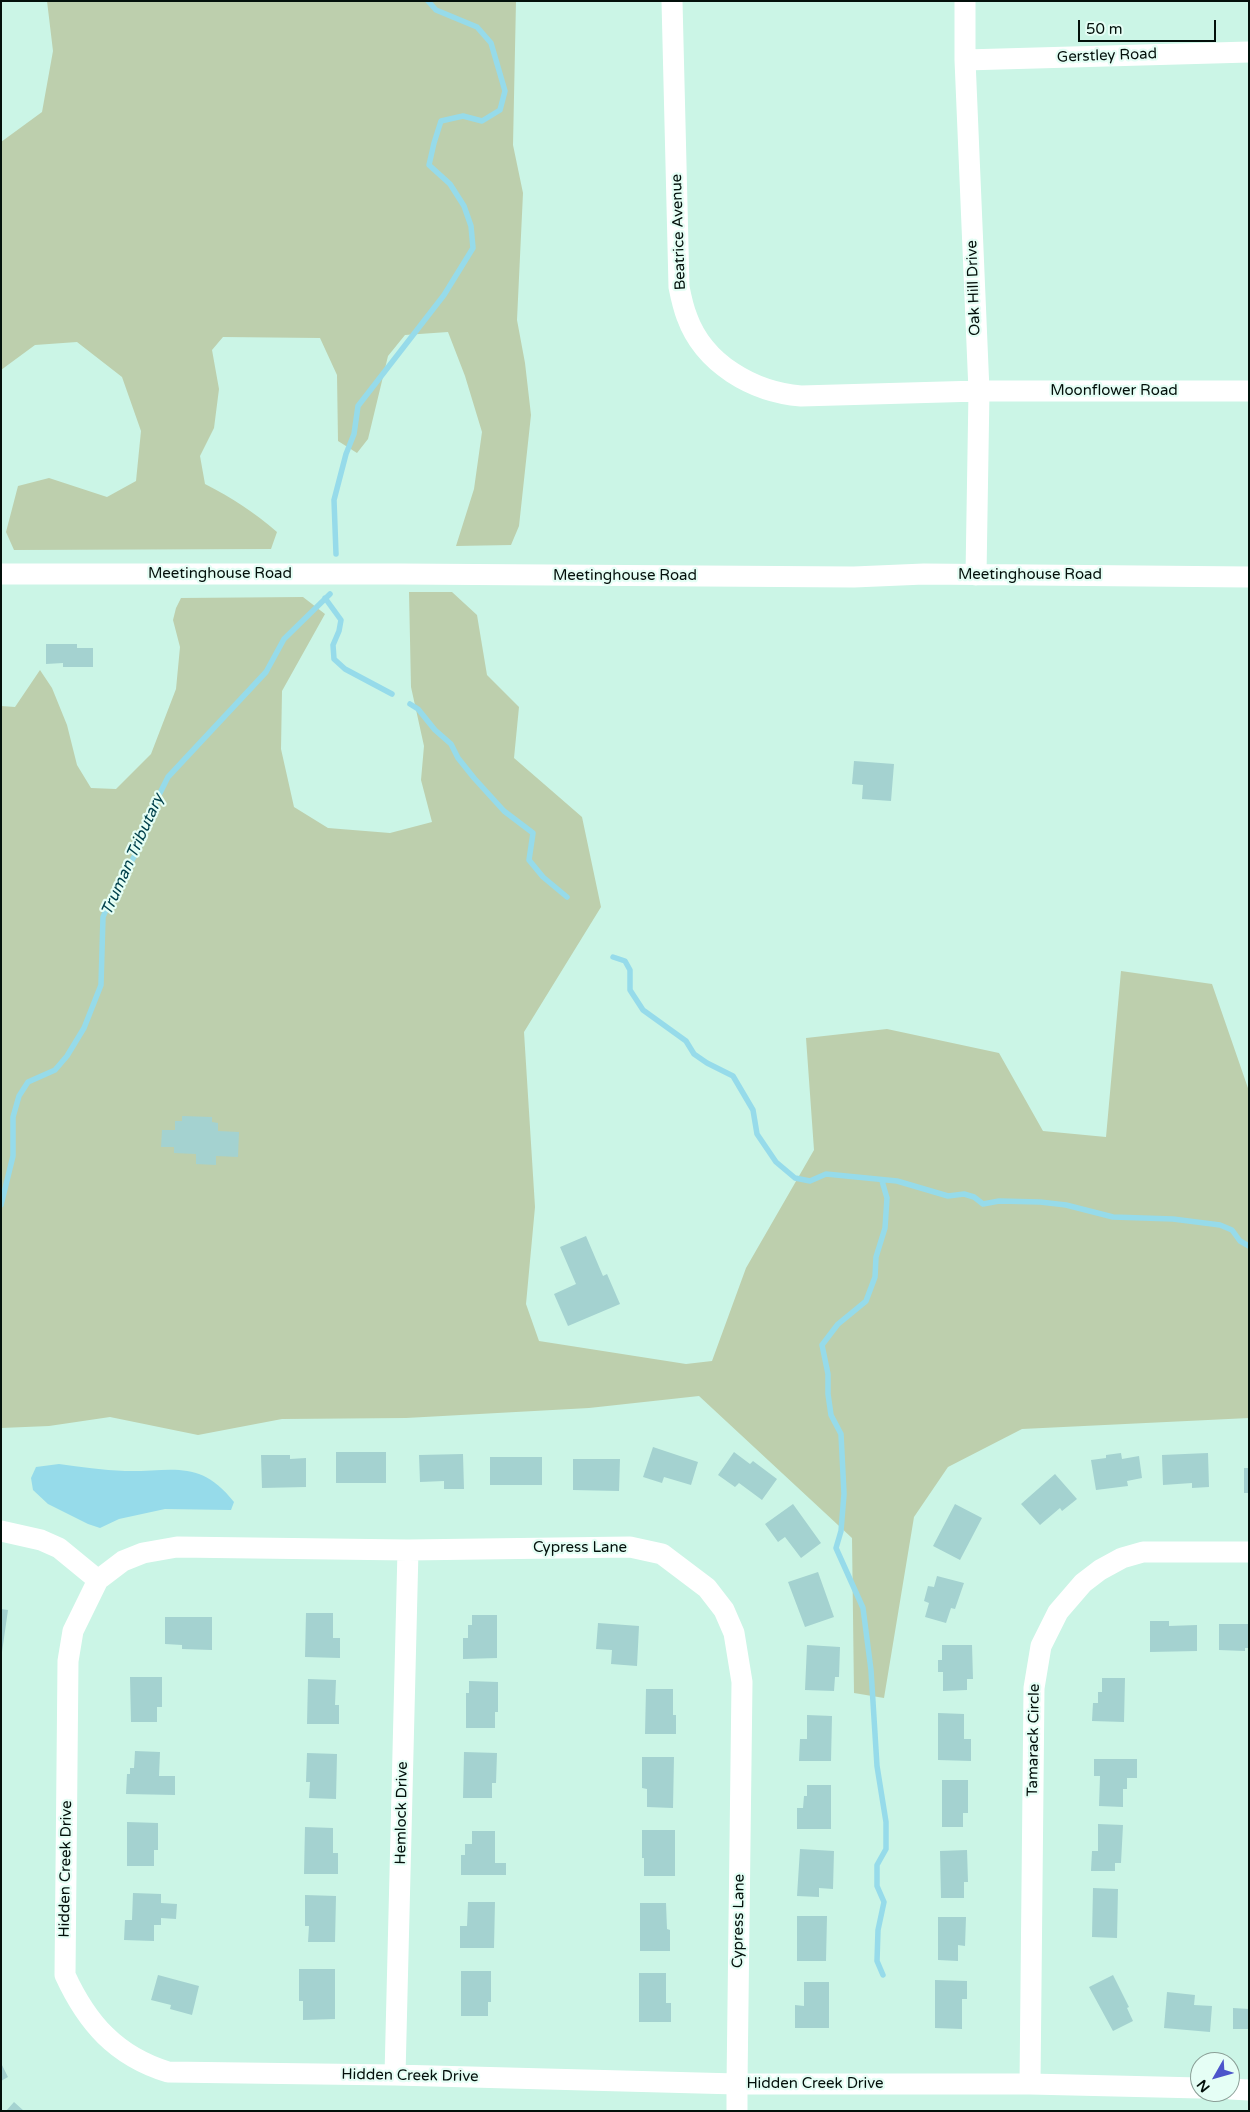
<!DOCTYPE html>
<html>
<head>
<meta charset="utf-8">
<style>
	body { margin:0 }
	#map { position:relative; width:1250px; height:2112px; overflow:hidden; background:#cbf5e6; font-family:"Varela Round",sans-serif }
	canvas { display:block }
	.frame { position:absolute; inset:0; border:2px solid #03100b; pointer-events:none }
	.north { position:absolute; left:1190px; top:2052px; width:50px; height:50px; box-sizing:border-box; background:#e5fef5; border:1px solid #8b9f97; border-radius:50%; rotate:232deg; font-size:14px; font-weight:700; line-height:20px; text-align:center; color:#03100b }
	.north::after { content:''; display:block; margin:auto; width:18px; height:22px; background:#4d55cb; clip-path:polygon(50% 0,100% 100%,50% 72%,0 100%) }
	.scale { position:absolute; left:1078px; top:20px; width:138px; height:22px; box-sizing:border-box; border:2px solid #03100b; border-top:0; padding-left:6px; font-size:15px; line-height:18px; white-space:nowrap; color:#03100b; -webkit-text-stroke:4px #e5fef5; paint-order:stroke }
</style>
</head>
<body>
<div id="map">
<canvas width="1250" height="2112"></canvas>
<div class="frame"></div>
<div class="north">N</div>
<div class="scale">50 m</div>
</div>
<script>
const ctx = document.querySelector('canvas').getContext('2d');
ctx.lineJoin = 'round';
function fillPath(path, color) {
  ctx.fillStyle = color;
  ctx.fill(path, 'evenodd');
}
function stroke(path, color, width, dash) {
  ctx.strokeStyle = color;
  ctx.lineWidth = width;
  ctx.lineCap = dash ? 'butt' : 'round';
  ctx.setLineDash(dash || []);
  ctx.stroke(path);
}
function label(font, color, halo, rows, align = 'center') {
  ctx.font = font + ' "Varela Round",sans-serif';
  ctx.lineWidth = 4.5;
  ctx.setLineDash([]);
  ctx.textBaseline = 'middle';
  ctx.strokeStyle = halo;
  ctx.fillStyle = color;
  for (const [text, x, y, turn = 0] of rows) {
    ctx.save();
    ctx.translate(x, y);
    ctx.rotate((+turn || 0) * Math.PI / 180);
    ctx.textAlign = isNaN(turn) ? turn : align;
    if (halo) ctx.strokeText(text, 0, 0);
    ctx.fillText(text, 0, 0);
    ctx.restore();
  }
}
fillPath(new Path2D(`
	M47,1h469l-3,144 10,48 -6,127 8,43 6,52 -12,111 -8,19 -55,1 18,-57 8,-57 -17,-56 -17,-44 -43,3 -17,21 -20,83 -11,14 -19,-12 -1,-66 -17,-37 -97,-1 -11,13 7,39 -5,39 -14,28 5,28c27,14 49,28 72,48l-6,17 -257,1 -8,-18 12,-46 31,-8 58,19 29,-16 5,-50 -19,-54 -45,-35 -42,3 -34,25v-228l41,-30 11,-61z
	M409,592h43l25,23 10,60 32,32 -5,51 68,59 19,90 -77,125 11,175 -9,97 13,37 147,23 26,-3 34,-93 68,-118 -8,-112 81,-9 112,24 44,78 63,6 15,-166 91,13 37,107v327l-227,11 -74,38 -34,50 -30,181 -30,-5 -2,-155 -153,-142 -110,12 -183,10 -124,1 -84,16 -88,-18 -61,9 -48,2v-722l14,1 25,-37 12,18 15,37 10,40 14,23 25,1 35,-35 25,-65 4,-42 -7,-27 3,-12 5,-10 122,-1 22,17 -43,77 -1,58 13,58 34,21 62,5 42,-11 -11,-42 3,-34 -13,-59z`), '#bdcfad');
fillPath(new Path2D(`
	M59,1464c22,3 43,6 66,7 46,1 75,-13 109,31l-3,8 -66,-1 -46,10 -19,9 -12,-4 -40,-20 -15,-14 -2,-12 5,-11z`), '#96dbea');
stroke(new Path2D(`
	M336,554l-2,-54 12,-46 8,-20 4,-28 86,-111 29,-47 -2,-22 -7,-20 -14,-22 -21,-19 5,-22 7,-22 22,-5 19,5 18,-11 5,-19 -14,-48 -14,-16 -41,-17 -8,-9
	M325,598l16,22 -2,11 -6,14 1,14 11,10 47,25
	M410,704l8,5 17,21 16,14 7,14 16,20 30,33 29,22 -4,27 14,17 24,20
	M613,957l12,4 5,9v20l13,20 43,31 8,13 13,9 26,13 20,34 4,24 19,28 19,16 15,3 16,-7 71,7 51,15 16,-2 10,3 9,7 16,-3 41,1 26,3 47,12 60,2 47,6 12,5 8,11 9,5
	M882,1181l5,17 -2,30 -9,29 -1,20 -9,24 -28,23 -16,21 6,29v20l3,21 10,19 3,60 -3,37 -5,17 27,60 8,62 6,96 9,56v27l-9,16v21l7,16 -6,28 -1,31 6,14
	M1,1205l12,-49v-39l6,-21 9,-14 27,-12 12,-14 17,-28 17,-43 2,-68 11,-25 25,-44 15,-43 14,-28 98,-105 18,-33 46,-45`), '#96dbea', 5.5);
fillPath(new Path2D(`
	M46,644h31v4h16v19h-30v-4l-17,1z
	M854,761l40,3 -3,37 -29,-2 1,-14 -11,-1z
	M182,1116l30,1v5l6,1v8l21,1 -1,25 -22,-1v9l-20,-1v-10l-22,-1v-6h-13l1,-17h13v-9h7z
	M586,1236l17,40 4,-2 13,30 -52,22 -14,-32 22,-10 -16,-37z
	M653,1447l45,15 -7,23 -27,-8 -2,6 -19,-6z
	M336,1452h50v31h-50z
	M734,1452l16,12 3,-3 24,18 -15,21 -23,-17 -4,4 -17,-12z
	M1121,1453l1,6 17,-3 3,22 -15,3 1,5 -32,4 -5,-30 15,-2v-3z
	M1208,1453l1,34 -17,1v-5l-29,2 -1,-30z
	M463,1454l1,35h-20v-8l-24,1 -1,-27z
	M261,1455h29v4l16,-1v29l-44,1z
	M490,1457h52v28h-52z
	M573,1459h47l-1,32 -46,-1z
	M1244,1468h5v25h-5z
	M1055,1474l22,25 -15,12 -2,-3 -20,17 -19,-21z
	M793,1504l28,39 -20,15 -16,-21 -7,5 -13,-18z
	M955,1504l27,14 -22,42 -27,-14z
	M818,1572l16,45 -29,10 -17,-45z
	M937,1576l27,7 -9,26 -4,-1 -5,15 -21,-6 4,-14 -5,-2 4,-15 6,1z
	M1,1609l7,1 -6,42h-1z
	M306,1613h27v25h7v20l-35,-1z
	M472,1615h25v43l-34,1v-21h5v-13h4z
	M165,1617h47v33l-30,-1v-4l-17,-1z
	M1150,1621h19v5l28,-1v26l-47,1z
	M598,1623l41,3 -2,40 -26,-2 1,-14 -16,-1z
	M1219,1624h30v24h-4v3l-26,-1z
	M807,1645l33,2 -1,30h-4l-1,14 -29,-1z
	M942,1645h30l1,34h-6v11l-24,1v-19h-5v-12h4z
	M130,1677h32v30h-5v15h-26z
	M1102,1678h23l-1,44 -32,-1 1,-18h5v-11h4z
	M308,1679l28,1 -1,25h4v19h-32z
	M469,1681l29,1v30h-3v16h-29v-35h3z
	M646,1689h27v26h3v19h-31z
	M938,1713l26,1v25h7v22l-33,-1z
	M807,1715l25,1 -1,45h-32l1,-22h7z
	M135,1751l25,1 -1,24h16v19l-49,-1 1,-20h3v-6h4z
	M464,1752l33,1 -1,30h-4v15h-29z
	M307,1753l30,1 -1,45 -27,-1 1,-16h-4z
	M642,1757h32l-1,51 -26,-1v-18l-5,-1z
	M1094,1759h43v19h-10v11h-4v18l-24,-1 1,-30h-6z
	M942,1780h26v33h-5v14h-21z
	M807,1785h24v44h-34v-21h6l1,-12h3z
	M127,1822l31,1v27h-4v16h-27z
	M1098,1824l25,1 -2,38h-6v8h-24l1,-20h6z
	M305,1827l28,1v25h5v21h-34z
	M642,1830h33v46h-31v-18h-2z
	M472,1831h23v32h11v12h-45v-20h4v-11h7z
	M800,1849l34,2 -1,38 -14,-1v9l-22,-1z
	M967,1850l1,32h-4v16h-23l-1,-47z
	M1093,1888l25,1 -1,49 -25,-1z
	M133,1893l28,1v9l16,1 -1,15 -15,-1v7h-7v16l-30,-1 1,-20h7z
	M305,1895l31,1 -1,46h-27l1,-16h-4z
	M468,1902h27l-1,46h-34v-22h7z
	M640,1903h26l1,26 3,1v21h-30z
	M797,1916h30l-1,45h-29z
	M938,1917h28l-1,29 -7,-1v16l-20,-1z
	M299,1969h36v50l-32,1v-19h-4z
	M461,1971h30v31h-3v14h-27z
	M639,1973h27v30h5v19h-32z
	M158,1975l41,11 -7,29 -22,-6 1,-4 -20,-5z
	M1113,1975l16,32 -2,1 6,13 -20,10 -24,-44z
	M935,1980l32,1v18h-5v30l-27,-1z
	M804,1982h25v46h-34v-23l9,1z
	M1167,1992l28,3 -1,10 18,1 -2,26 -46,-4z
	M1233,2008l16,1v20h-16z
	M1,2063l7,14 -7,4z
	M14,2102l10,9h-18z`), '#a4d2d0');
stroke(new Path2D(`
	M672,1l7,286c2,10 4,20 8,30 17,47 66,75 114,79l178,-5h270
	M965,1v59l14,331 -3,184
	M965,60l284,-8
	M1,574h399l454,3 70,-3 325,3
	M1,1531l40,9 18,8 39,32
	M395,2075l13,-525
	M1030,2084l4,-396 7,-42 17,-34 25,-29 17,-13 22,-12 21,-6h106
	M1230,2089l19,1
	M737,2111v-27l5,-402 -8,-49 -10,-23 -17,-22 -45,-34 -32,-7 -222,3 -231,-3 -34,6 -20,8 -25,19 -25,51 -5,30 -3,314c22,48 51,81 103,97l227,3 342,9h293l170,4`), '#fff', 21);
label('15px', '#03100b', '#e5fef5', [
	["Gerstley Road",1107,56,-2],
	["Beatrice Avenue",679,232,-92],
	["Oak Hill Drive",974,288,-92],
	["Moonflower Road",1114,391],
	["Meetinghouse Road",220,574],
	["Meetinghouse Road",1030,575],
	["Meetinghouse Road",625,576],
	["Cypress Lane",580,1548],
	["Tamarack Circle",1034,1740,-89],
	["Hemlock Drive",402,1813,-89],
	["Hidden Creek Drive",66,1869,-89],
	["Cypress Lane",739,1921,-89],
	["Hidden Creek Drive",410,2076,1],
	["Hidden Creek Drive",815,2084]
]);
label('italic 16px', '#00404b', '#e5fef5', [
	["Truman Tributary",133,855,-66]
]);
</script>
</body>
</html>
